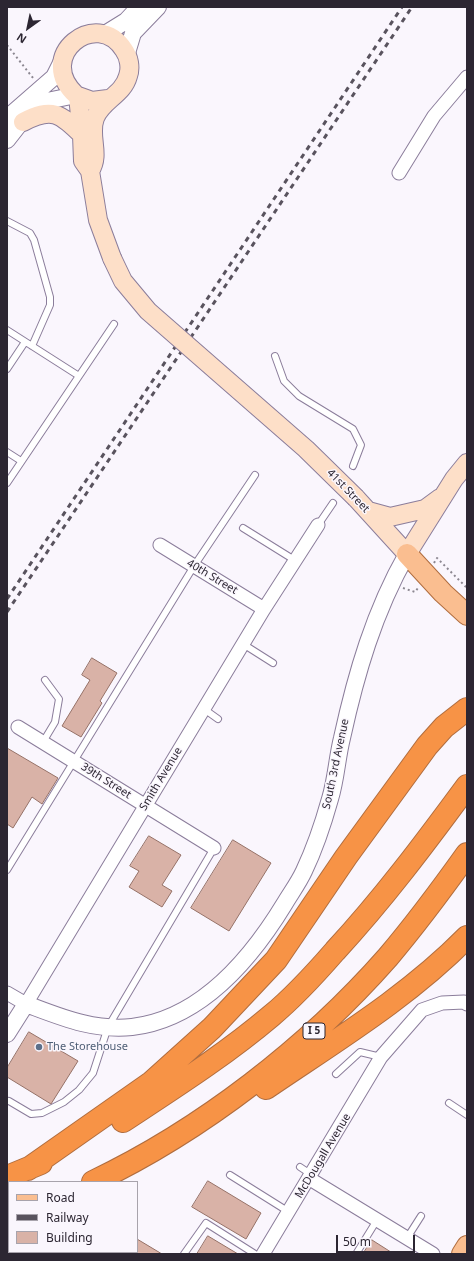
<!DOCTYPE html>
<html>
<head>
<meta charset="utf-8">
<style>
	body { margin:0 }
	#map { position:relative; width:474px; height:1261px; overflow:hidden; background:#faf6fd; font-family:"Noto Sans",sans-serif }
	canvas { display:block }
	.frame { position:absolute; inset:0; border:8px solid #2c2632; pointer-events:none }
	.legend { position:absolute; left:8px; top:1181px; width:130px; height:72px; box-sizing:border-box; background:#faf6fd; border:1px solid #a8a3ac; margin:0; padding:5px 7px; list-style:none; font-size:12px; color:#2c2632 }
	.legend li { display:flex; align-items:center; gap:8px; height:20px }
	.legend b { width:20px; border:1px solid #a8a3ac }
	.north { position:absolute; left:8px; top:8px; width:40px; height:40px; -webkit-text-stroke:3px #faf6fd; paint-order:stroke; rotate:213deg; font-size:11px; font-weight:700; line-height:16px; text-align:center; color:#2c2632 }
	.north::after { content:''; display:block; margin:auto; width:14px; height:18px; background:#2c2632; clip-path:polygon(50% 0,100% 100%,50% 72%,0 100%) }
	.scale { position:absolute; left:336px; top:1235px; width:79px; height:18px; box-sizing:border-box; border:2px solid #2c2632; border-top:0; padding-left:5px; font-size:12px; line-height:14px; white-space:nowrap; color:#2c2632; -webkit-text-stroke:3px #faf6fd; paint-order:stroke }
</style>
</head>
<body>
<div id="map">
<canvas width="474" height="1261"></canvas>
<div class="frame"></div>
<ul class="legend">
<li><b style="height:5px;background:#fabe90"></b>Road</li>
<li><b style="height:5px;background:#59535e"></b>Railway</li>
<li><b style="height:11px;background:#d9b2a7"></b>Building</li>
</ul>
<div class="north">N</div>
<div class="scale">50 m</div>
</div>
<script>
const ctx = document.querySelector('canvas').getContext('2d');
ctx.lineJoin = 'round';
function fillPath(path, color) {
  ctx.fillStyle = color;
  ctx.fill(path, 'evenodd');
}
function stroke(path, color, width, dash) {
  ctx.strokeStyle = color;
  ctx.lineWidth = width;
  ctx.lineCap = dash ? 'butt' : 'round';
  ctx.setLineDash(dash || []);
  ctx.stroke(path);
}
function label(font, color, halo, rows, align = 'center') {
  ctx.font = font + ' "Noto Sans",sans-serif';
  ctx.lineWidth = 3;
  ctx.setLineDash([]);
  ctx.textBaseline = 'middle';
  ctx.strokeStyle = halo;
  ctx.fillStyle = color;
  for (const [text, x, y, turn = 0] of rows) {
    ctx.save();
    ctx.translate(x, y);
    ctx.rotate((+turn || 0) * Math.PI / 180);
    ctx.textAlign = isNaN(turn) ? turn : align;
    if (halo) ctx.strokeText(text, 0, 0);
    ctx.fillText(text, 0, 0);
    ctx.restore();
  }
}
const building = new Path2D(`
	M92,658l25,15 -17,28 2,2 -21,34 -19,-11 28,-46 -8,-5z
	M7,748l51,30 -16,26 -10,-7 -19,31 -6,-4z
	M149,836l32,19 -19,30 10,6 -10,16 -33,-20 10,-16 -9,-5z
	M233,840l38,23 -42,68 -38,-23z
	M29,1032l49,29 -27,43 -44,-27v-9z
	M208,1181l53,32 -15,26 -54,-32z
	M208,1236l30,18h-41z
	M137,1239l25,15h-25z
	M372,1240l22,14h-31z`);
fillPath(building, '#d9b2a7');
stroke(building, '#957167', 1);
const service = new Path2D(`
	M7,221l23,12 4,7 16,57v8l-18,41
	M7,330l72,46 -72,107
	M275,356l9,25 15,15 54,33 8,16 -8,21
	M7,369l18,-27
	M79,376l35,-52
	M7,452l14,9
	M318,525l15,-22
	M243,528l53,33
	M243,644l30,19
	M204,709l14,10
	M43,742l12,-20 4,-23 -14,-19
	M7,870l187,-304 61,-91
	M336,1074l24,-22 21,5
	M9,1101l22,13 11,-1 22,-11 15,-12 14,-17 15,-46 106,-179
	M449,1103l18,12
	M300,1167l12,8
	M230,1175l59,37
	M407,1238l14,-22
	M113,1254l1,-2
	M184,1254l22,-31 49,31
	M356,1254l21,-34`);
const minor = new Path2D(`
	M399,173l35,-57 33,-39
	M160,545l104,64
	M18,727l196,121
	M7,993l19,11 238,-395 54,-84
	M310,1179l123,75
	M263,1254l118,-197 41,-47 20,-7 22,-1 3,2`);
const tertiary = new Path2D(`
	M105,34l21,-13 13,-14
	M127,53l6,-20 25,-26
	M7,118l47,-41 8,-16
	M7,140l22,-28 18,-11 29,-6
	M7,1034l19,-30c35,13 67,27 106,23 69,-8 119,-68 153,-124 6,-10 14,-21 19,-32 11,-23 19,-47 26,-72 6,-19 7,-41 12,-61 14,-64 32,-126 65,-184`);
const secondary = new Path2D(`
	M76,95c-42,-39 21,-88 48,-45 5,7 7,18 4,26 -5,19 -26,24 -33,42 -7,18 6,36 -5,53
	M108,99l-16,2 -14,-5 4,39 1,26 7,10 8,49 14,38
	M23,122c29,-15 37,-9 59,13
	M356,498l51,56 47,-75 13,-16
	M368,511l22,6 35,-8 15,-11`);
const primary = new Path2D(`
	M407,554l36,39 24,22
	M462,1254l5,-8`);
const motorway = new Path2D(`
	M266,1088c69,-47 142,-91 201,-151
	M123,1121c50,-33 102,-66 148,-105 23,-19 44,-42 64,-65 48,-52 90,-108 132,-165
	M28,1169l124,-87 60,-54 64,-68 70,-103 81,-111 17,-19 23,-18
	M7,1177l34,-14
	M93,1182c109,-52 215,-134 295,-225 28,-33 54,-68 79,-103
	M7,1217l2,-1`);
stroke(service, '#8b7d9b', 8);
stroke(minor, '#8b7d9b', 15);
stroke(tertiary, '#8b7d9b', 18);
stroke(secondary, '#8b7d9b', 20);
stroke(primary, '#b06d3f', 22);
stroke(motorway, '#b06d3f', 24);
stroke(new Path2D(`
	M7,45l26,33
	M434,563l3,-5 30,30
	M403,588l12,4 3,-4`), '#8c8791', 2, [2, 3]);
stroke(service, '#fff', 6);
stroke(minor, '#fff', 13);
stroke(tertiary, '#fff', 16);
stroke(secondary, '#fddfc8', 18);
stroke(primary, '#fabe90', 20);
stroke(motorway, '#f79346', 22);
stroke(new Path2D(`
	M7,599l395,-592
	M7,612l405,-605`), '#59535e', 3, [5, 5]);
const secondaryBridge = new Path2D(`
	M112,258l11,23 25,30 158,138 50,49`);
stroke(secondaryBridge, '#8b7d9b', 20, []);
stroke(secondaryBridge, '#fddfc8', 18);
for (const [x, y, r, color] of [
	[39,1047,4,"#5c6f8a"]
]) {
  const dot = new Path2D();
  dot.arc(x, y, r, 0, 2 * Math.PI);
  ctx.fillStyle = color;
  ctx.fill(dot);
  stroke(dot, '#faf6fd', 1.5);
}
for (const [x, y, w] of [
	[314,1031,22]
]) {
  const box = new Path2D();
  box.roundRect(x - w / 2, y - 8, w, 16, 3);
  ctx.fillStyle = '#faf6fd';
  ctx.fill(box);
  stroke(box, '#2c2632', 1);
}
label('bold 10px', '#2c2632', null, [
	["I 5",314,1031]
]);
label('11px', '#2c2632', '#faf6fd', [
	["41st Street",348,491,46],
	["40th Street",212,577,31],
	["South 3rd Avenue",336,764,-78],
	["Smith Avenue",161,779,-59],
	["39th Street",106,781,32],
	["McDougall Avenue",323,1156,-59]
]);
label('11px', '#4e5e75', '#faf6fd', [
	["The Storehouse",47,1047]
], 'left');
</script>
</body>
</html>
